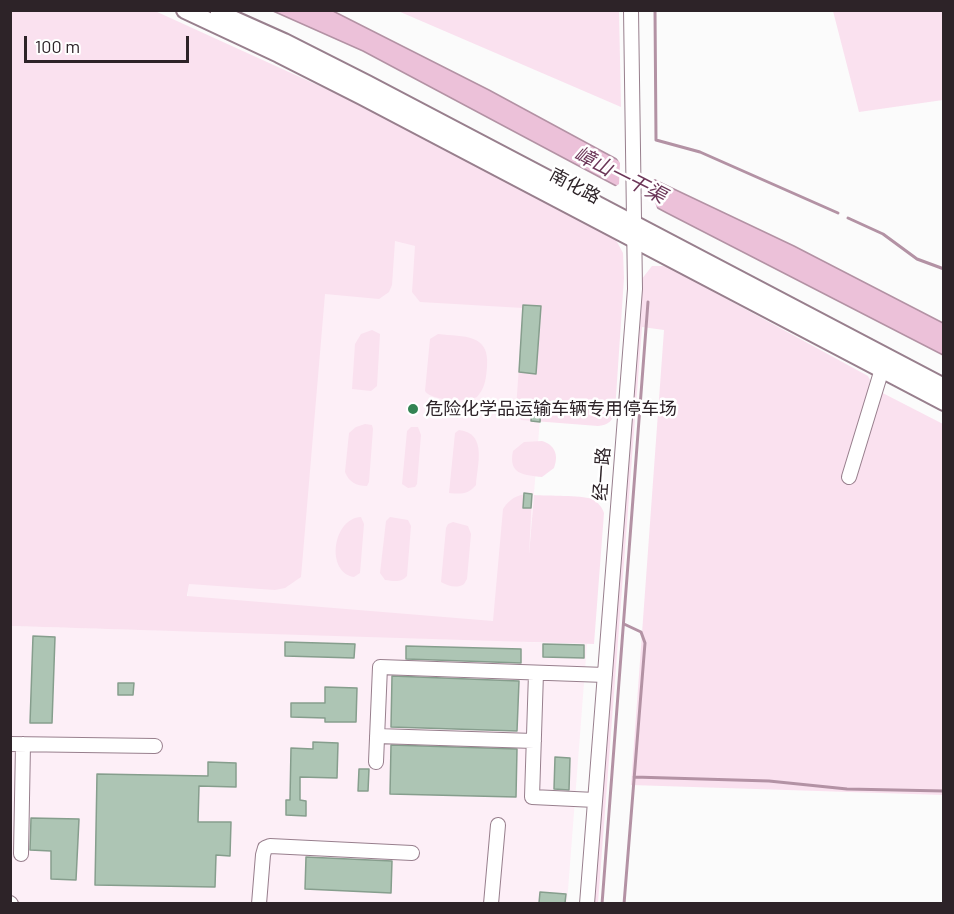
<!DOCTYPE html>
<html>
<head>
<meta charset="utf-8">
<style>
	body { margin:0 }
	#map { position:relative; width:954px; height:914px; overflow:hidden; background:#fbfbfb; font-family:Barlow,sans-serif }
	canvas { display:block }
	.frame { position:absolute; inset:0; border:12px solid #2d2328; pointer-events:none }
	.scale { position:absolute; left:24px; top:36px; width:165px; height:27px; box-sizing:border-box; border:3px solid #2d2328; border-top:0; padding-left:8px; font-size:18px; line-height:21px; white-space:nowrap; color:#2d2328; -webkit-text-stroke:4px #fff; paint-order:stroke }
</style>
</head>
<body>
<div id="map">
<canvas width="954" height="914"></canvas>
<div class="frame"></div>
<div class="scale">100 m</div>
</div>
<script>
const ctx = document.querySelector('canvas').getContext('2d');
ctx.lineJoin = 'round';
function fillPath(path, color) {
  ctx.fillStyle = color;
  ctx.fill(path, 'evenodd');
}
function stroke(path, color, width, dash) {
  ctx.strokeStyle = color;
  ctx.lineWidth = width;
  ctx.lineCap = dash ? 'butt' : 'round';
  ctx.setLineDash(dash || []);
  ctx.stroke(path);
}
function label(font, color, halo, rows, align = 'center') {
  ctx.font = font + ' Barlow,"Noto Sans SC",sans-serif';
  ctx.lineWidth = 5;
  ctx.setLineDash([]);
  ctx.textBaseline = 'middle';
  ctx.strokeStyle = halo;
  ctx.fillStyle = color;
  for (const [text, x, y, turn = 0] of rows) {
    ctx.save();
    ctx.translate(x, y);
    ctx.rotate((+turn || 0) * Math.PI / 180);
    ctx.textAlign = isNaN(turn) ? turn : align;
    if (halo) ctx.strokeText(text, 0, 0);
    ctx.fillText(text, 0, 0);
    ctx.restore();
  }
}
fillPath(new Path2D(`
	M218,193l333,89 -29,360 65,2 -20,259 -556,1v-278l174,5z`), '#fdeff7');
fillPath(new Path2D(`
	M11,11h144l213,97 248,132 7,13 1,25 -9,133c-2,10 -7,14 -17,15l-77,-6 -5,-11 7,-101 -103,-6 -8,-10 3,-46 -20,-5 -3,44 -3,7 -10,7 -54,-5 -24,283 -16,11 -10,2 -86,-6 -2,12 306,25 10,-112c7,-11 16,-16 29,-15l-3,61 5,-60c14,1 46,0 58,4 6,3 10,8 12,14l-10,131 -583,-18z
	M398,11h221l2,96z
	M833,11h110v89l-84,12z
	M652,266h11l7,2 198,108 2,4 -1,6 74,38v371l-312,-10 33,-455 -22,-3 -44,576 -4,1 47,-624z
	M372,330l8,4 -3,52 -6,5 -19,-2 3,-45 6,-10z
	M438,334c26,3 52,-1 49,33 -1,12 -2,21 -10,30 -11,5 -46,4 -52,-6l5,-52z
	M365,424l7,1 1,4 -4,53 -2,4c-11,0 -18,-4 -22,-14l4,-39 7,-6z
	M411,427h7l3,8 -4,49 -2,3 -7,1 -6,-4 5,-53z
	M459,430c29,3 18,36 17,55 -8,10 -16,9 -27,8l6,-60z
	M542,441c13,4 17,14 12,27l-12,9c-19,-2 -34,-3 -29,-26l11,-9z
	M361,517l3,7 -4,49 -6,4c-29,-5 -21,-59 7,-60z
	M390,517l18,3 3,6 -4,50c-6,7 -13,5 -22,4l-5,-7 6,-52z
	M453,522l15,4 3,8 -4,45 -3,5c-7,5 -16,2 -23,-2l5,-54 2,-4z`), '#fae1ef');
const water = new Path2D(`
	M273,11h60l156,79 168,91 137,65 149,77v32l-276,-142 -304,-162z`);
fillPath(water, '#ecc1d9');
stroke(water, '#b392a4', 1.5);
fillPath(new Path2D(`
	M613,153l44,25 -4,2 2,23 4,10 -46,-25 6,-4 1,-21z`), '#fbfbfb');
stroke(new Path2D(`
	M655,10l1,130 44,12 138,61
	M848,218l35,16 34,25 27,10
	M634,777l135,4 78,8 97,2
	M602,904l46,-602
	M624,904l21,-261 -4,-11 -17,-8`), '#b392a4', 3);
const building = new Path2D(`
	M523,305l18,1 -5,68 -17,-2z
	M532,406l9,1 -1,15 -9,-1z
	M524,493l8,1 -1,14h-8z
	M33,636l22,1 -3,86h-22z
	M285,642l70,2 -1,14 -69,-2z
	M543,644l41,1v13l-41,-1z
	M406,646l115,3v14l-115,-4z
	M392,676l127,5 -2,50 -126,-4z
	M118,683h16l-1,12h-15z
	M325,687l32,1 -1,34h-31v-4l-34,-1v-14h34z
	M313,742l25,1 -1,35 -37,-1v23l6,1v15l-20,-1v-15h4l1,-52 22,1z
	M391,745l126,4 -1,48 -126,-3z
	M555,757l15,1 -1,32 -15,-1z
	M208,762l28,1v24l-37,-1 -1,36h33l-1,34 -14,-1 -1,32 -120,-2 2,-111 111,2z
	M359,769h10l-1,22h-10z
	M31,818l48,1 -3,61 -25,-1v-28l-21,-1z
	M306,857l86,4 -1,32 -86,-4z
	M540,892l26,2 -1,9h-26z`);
fillPath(building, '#adc5b4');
stroke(building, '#869e8d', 1.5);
const minor = new Path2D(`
	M849,477l33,-108
	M536,673l-4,124 63,3
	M377,736l157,5
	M10,744l145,2
	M376,762l4,-95 225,8
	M21,854l2,-110
	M10,903l1,1
	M259,904l4,-49 2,-7 5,-2 142,7
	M491,904l7,-79
	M587,904l48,-615 -4,-279`);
const major = new Path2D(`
	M185,10l94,44 83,42 582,306
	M219,13l65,29 83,42 577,303`);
stroke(minor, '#987f8d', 16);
stroke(major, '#987f8d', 20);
stroke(minor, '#fff', 14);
stroke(major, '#fff', 16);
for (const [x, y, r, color] of [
	[413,409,6,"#338353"]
]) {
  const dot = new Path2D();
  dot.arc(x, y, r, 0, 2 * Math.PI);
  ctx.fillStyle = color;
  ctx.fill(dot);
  stroke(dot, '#fff', 2);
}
label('18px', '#2d2328', '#fff', [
	["南化路",575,186,28],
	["经一路",602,474,-86]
]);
label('18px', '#2d2328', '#fff', [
	["危险化学品运输车辆专用停车场",425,409]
], 'left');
label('italic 20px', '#6c3658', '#fff', [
	["嶂山一干渠",620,175,27]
]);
</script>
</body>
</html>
